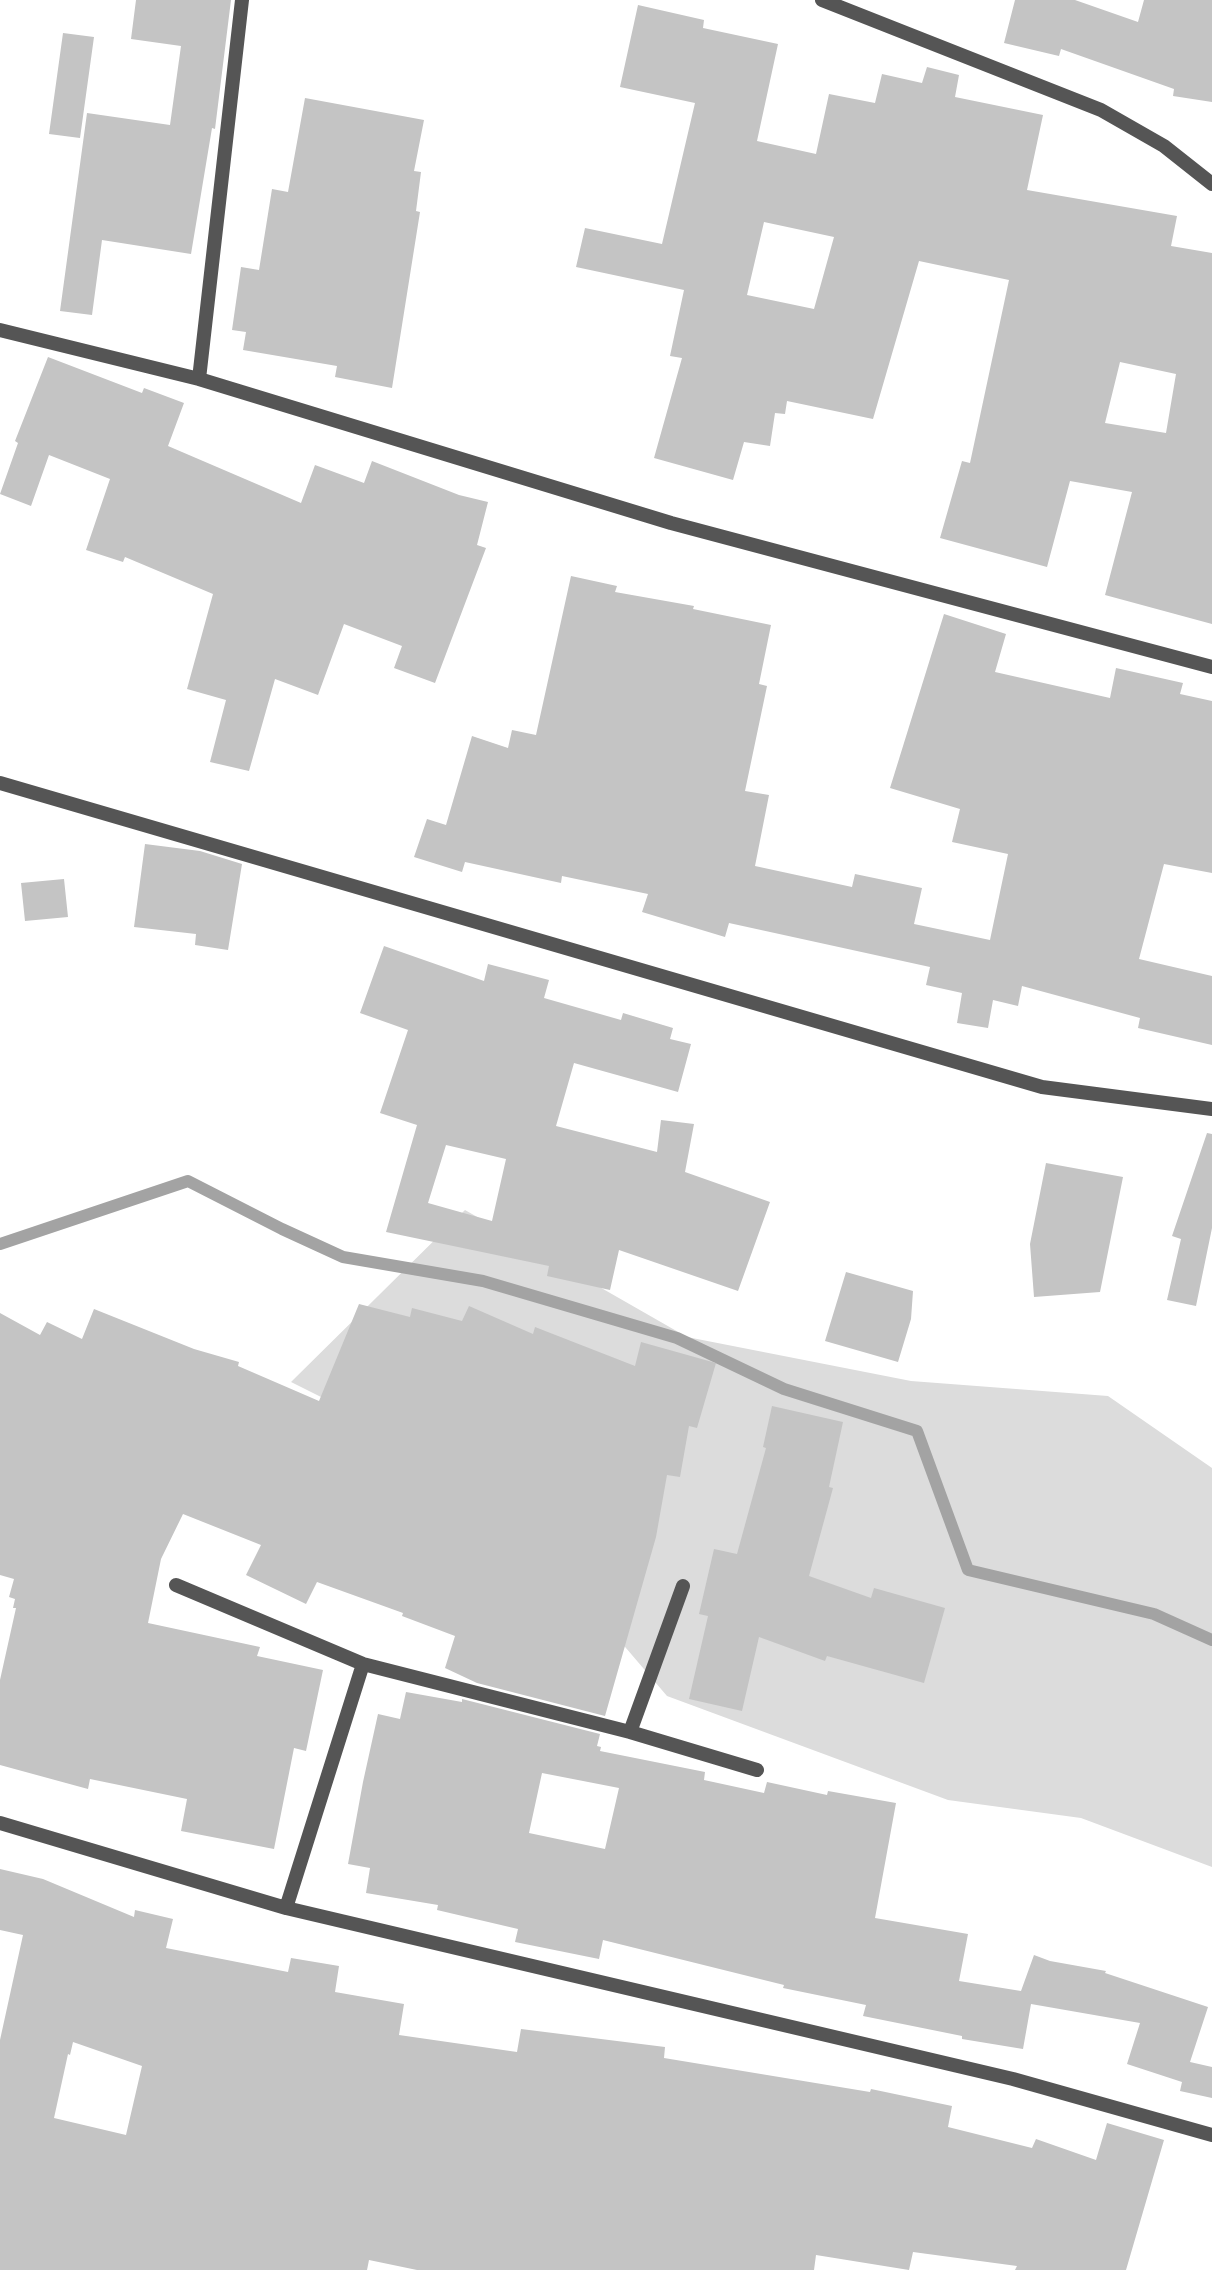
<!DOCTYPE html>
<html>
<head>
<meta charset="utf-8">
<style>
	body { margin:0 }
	canvas { display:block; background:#fff }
</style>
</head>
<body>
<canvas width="1212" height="2270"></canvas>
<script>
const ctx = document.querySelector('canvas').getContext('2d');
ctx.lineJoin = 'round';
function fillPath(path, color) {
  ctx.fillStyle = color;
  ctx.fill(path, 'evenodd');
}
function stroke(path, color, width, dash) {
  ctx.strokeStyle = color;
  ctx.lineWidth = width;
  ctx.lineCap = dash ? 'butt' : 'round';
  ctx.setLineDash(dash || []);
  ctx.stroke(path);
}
fillPath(new Path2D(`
	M465,1210l222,127 224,44 197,15 104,72v399l-131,-49 -133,-18 -281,-104 -188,-220 -188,-94z`), '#dcdcdc');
stroke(new Path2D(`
	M0,1244l188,-63 94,48 61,28 140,24 194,57 107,51 133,42 51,139 186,44 58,26`), '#a3a3a3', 12);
fillPath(new Path2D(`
	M136,0h95l-16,129 -3,-1 -21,126 -89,-14 -10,75 -32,-4 27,-198 83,12 11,-79 -50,-7z
	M1015,0h60l63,22 6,-22h68v102l-39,-6 1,-7 -113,-40 -2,7 -55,-13z
	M638,5l66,15 -1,8 75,16 -21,97 59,13 13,-60 46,9 7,-29 40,9 5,-16 32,8 -4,22 88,18 -16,75 150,26 -6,30 41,7v371l-107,-29 27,-103 -62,-11 -23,86 -107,-29 22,-77 8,2 39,-183 -90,-19 -46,158 -86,-18 -2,13 -10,-1 -5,33 -26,-4 -11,38 -79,-22 28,-100 -12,-2 14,-66 -108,-23 9,-39 77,16 33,-141 -75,-16zM764,222l70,15 -20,72 -67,-14zM1120,362l56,12 -10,59 -61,-10z
	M63,33l31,4 -14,101 -31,-4z
	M305,98l119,22 -10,51 7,1 -5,39 4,1 -28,176 -57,-11 2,-11 -94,-16 3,-18 -14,-2 9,-63 18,3 13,-81 16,3z
	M48,357l94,36 2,-5 40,15 -16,43 133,57 14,-38 49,18 8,-22 87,34 29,7 -11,43 9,3 -51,135 -41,-15 8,-22 -58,-22 -26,71 -43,-16 -26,92 -39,-9 16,-62 -39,-11 26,-95 -88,-37 -2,5 -37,-12 24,-71 -61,-24 -18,51 -31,-12 18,-51 -3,-2z
	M571,576l46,10 -2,6 79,14 -1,3 78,16 -12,59 8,2 -22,105 24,4 -14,71 97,21 3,-13 67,14 -8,36 76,16 18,-86 -56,-12 8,-33 -70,-21 54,-174 62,20 -11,38 115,26 6,-30 67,15 -3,11 32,7v172l-48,-9 -25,95 73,17v69l-74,-17 2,-10 -118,-32 -4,20 -25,-6 -5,28 -31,-5 5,-30 -36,-8 4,-18 -201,-44 -4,14 -83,-25 6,-18 -86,-18 -1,7 -96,-21 -3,10 -48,-15 13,-38 19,6 26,-89 36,12 4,-18 24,5z
	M145,844l55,7 42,13 -14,86 -33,-5 1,-11 -62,-7z
	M64,879l4,38 -43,4 -4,-38z
	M384,946l100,35 4,-17 61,16 -5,18 77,22 2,-7 50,15 -3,11 21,5 -13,48 -104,-29 -18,63 101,26 4,-32 33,4 -9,48 85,30 -32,89 -119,-41 -9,40 -63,-14 2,-10 -163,-34 31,-107 -37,-12 28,-83 -48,-17zM446,1145l60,14 -14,62 -64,-18z
	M1207,1133l5,1v94l-16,78 -29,-6 14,-61 -9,-3z
	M1046,1163l77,14 -23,115 -66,5 -4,-53z
	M846,1272l67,19 -2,28 -13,43 -73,-21z
	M359,1304l51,13 2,-9 50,13 7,-15 64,28 2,-7 100,39 6,-24 75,21 -19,65 -8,-2 -9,51 -13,-2 -11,62 -51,179 -128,-33 -32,-15 10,-32 -53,-20 1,-3 -86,-31 -11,22 -60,-29 15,-30 -78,-31 -22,45 -13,64 112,24 -3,9 66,14 -17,81 -12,-3 -20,101 -93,-18 6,-32 -97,-20 -2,10 -88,-24v-85l16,-72h-3l2,-9 -6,-2 5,-18 -14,-4v-262l40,22 7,-13 35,17 12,-30 100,40 45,13 -1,4 81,35z
	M772,1406l71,16 -14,65 4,1 -24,88 62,22 3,-10 71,20 -21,75 -97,-27 -2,5 -66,-24 -17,74 -53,-12 19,-83 -9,-2 15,-65 23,5 29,-106 -3,-1z
	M406,1692l56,10v-3l138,35 -3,12 4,1 -1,4 105,21 -1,8 60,13 3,-11 60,13 1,-4 68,12 -21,115 93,16 -9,47 62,10 13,-36 16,6 56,10 -1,2 103,34 -18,55 22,5v31l-32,-7 2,-9 -55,-18 13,-41 -109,-19 -8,45 -61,-10v-3l-99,-20 3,-11 -83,-17 1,-3 -181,-45 -4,19 -84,-17 3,-13 -81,-19 1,-5 -72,-12 4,-25 -22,-4 15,-82 15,-68 22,5zM542,1773l77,15 -14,61 -76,-16z
	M0,1869l43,10 91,38 1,-7 38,9 -7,29 122,24 3,-14 48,8 -4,26 69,12 -5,31 118,17 4,-23 144,18 -1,11 206,34 1,-3 81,17 -4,21 84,21 4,-9 60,21 11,-37 57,17 -38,130h-111l2,-4 -104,-14 -4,18 -93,-15 -2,15h-397l-48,-10 -2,10h-367v-230l23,-105 -23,-5zM73,2042l69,24 -16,69 -72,-17 14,-64 2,1z`), '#c4c4c4');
stroke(new Path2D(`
	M822,0l279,110 63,36 48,38
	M0,330l199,49 472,144 541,144
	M199,379l43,-379
	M0,783l1042,304 170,22
	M176,1585l187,79 267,68 127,38
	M630,1732l53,-146
	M0,1823l286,85 727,171 199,56
	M286,1908l77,-244`), '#555', 14);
</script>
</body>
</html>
